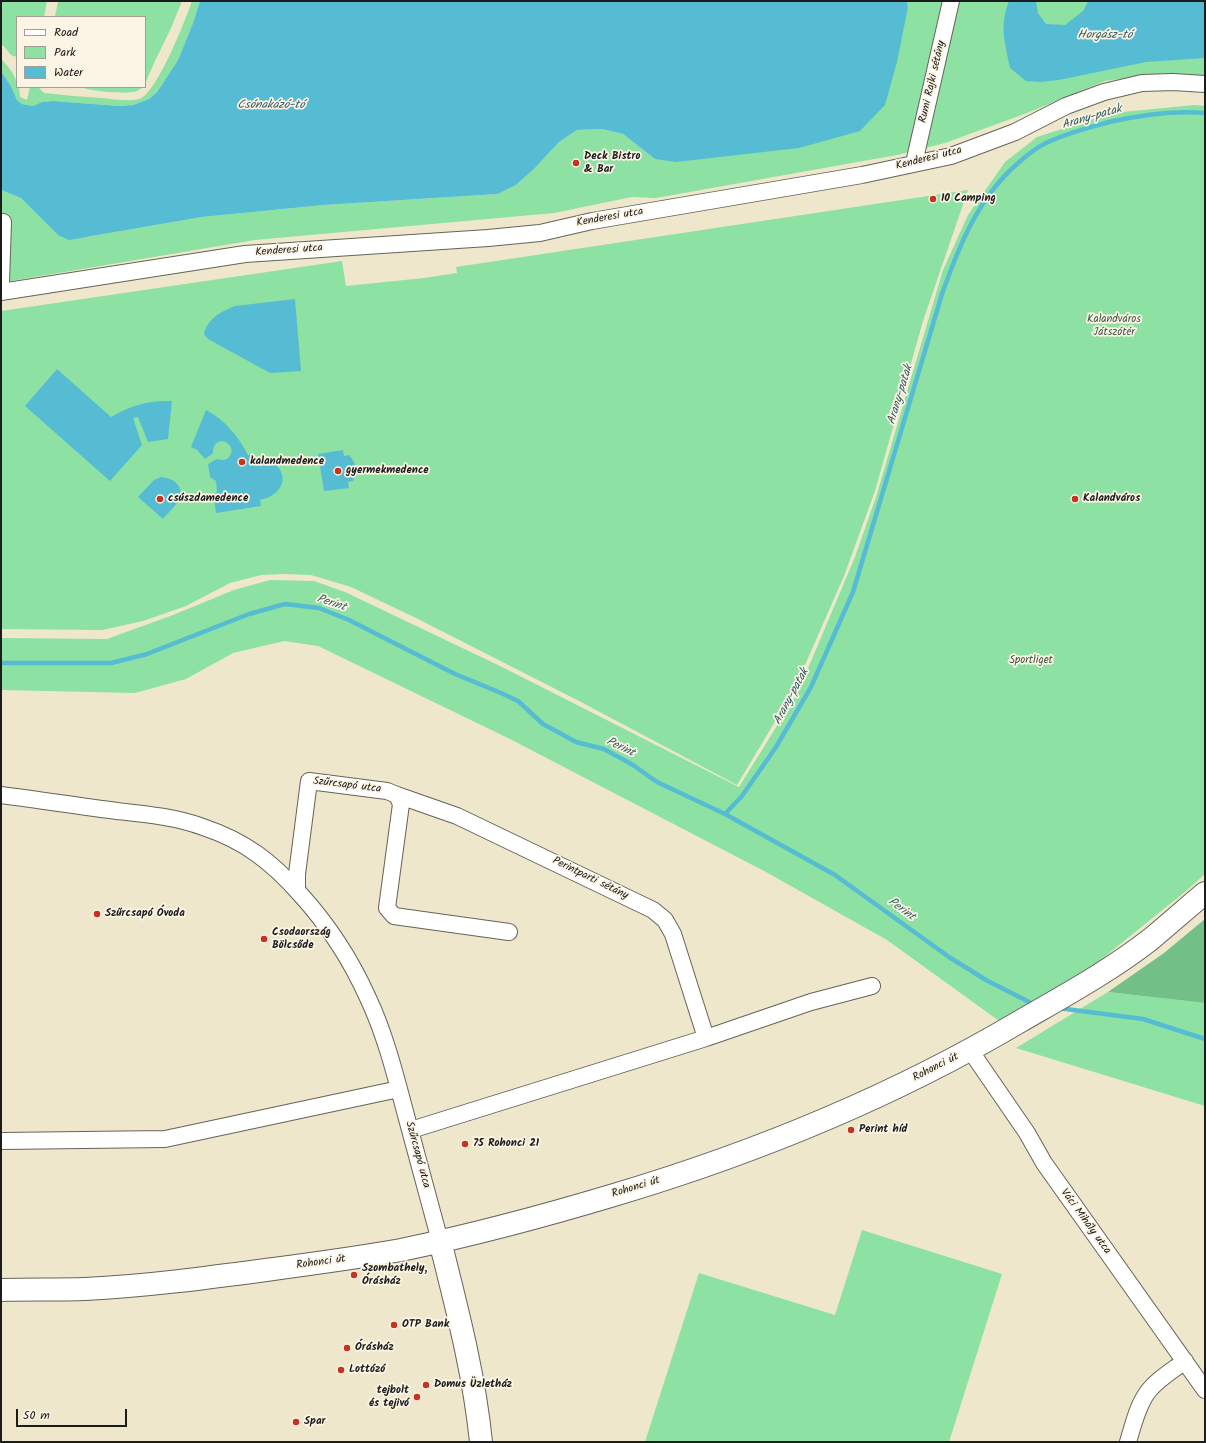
<!DOCTYPE html>
<html>
<head>
<meta charset="utf-8">
<style>
	body { margin:0 }
	#map { position:relative; width:1206px; height:1443px; overflow:hidden; background:#eee7cb; font-family:Kalam,sans-serif }
	canvas { display:block }
	.frame { position:absolute; inset:0; border:2px solid #1c1c1c; pointer-events:none }
	.legend { position:absolute; left:16px; top:16px; width:130px; height:72px; box-sizing:border-box; background:#fcf5e5; border:1px solid #a29e95; margin:0; padding:5px 7px; list-style:none; font-size:12px; color:#1c1c1c }
	.legend li { display:flex; align-items:center; gap:8px; height:20px }
	.legend b { width:20px; border:1px solid #a29e95 }
	.scale { position:absolute; left:16px; top:1409px; width:111px; height:18px; box-sizing:border-box; border:2px solid #1c1c1c; border-top:0; padding-left:5px; font-size:12px; line-height:14px; white-space:nowrap; color:#1c1c1c; -webkit-text-stroke:3px #fcf5e5; paint-order:stroke }
</style>
</head>
<body>
<div id="map">
<canvas width="1206" height="1443"></canvas>
<div class="frame"></div>
<ul class="legend">
<li><b style="height:5px;background:#fff"></b>Road</li>
<li><b style="height:11px;background:#8de1a2"></b>Park</li>
<li><b style="height:11px;background:#56bcd4"></b>Water</li>
</ul>
<div class="scale">50 m</div>
</div>
<script>
const ctx = document.querySelector('canvas').getContext('2d');
ctx.lineJoin = 'round';
function fillPath(path, color) {
  ctx.fillStyle = color;
  ctx.fill(path, 'evenodd');
}
function stroke(path, color, width, dash) {
  ctx.strokeStyle = color;
  ctx.lineWidth = width;
  ctx.lineCap = dash ? 'butt' : 'round';
  ctx.setLineDash(dash || []);
  ctx.stroke(path);
}
function label(font, color, halo, rows, align = 'center') {
  ctx.font = font + ' Kalam,sans-serif';
  ctx.lineWidth = 3.5;
  ctx.setLineDash([]);
  ctx.textBaseline = 'middle';
  ctx.strokeStyle = halo;
  ctx.fillStyle = color;
  for (const [text, x, y, turn = 0] of rows) {
    ctx.save();
    ctx.translate(x, y);
    ctx.rotate((+turn || 0) * Math.PI / 180);
    ctx.textAlign = isNaN(turn) ? turn : align;
    if (halo) ctx.strokeText(text, 0, 0);
    ctx.fillText(text, 0, 0);
    ctx.restore();
  }
}
fillPath(new Path2D(`
	M1,1h46l-3,16h-27v40l-6,-2 -10,-12z
	M58,1h124l-11,27 -17,35 -9,21v-67h-90z
	M192,1h8l-7,22 -15,37 -21,32 -8,7 -16,6 -14,1 -66,-5 -11,1 -9,4 -11,-2 -5,-4 -6,-14 -10,-15v-12c7,7 16,17 16,28h2l1,10 7,3 3,-13h8l6,6c20,2 39,4 58,5 11,1 27,4 37,1 17,-4 47,-80 53,-98z
	M907,1h298v76l-55,-2 -45,6 -78,32 -82,30 -48,12 -241,43 -24,-1 -78,16 -299,27 -250,42 -4,-65v-27l20,8 37,37 29,2 115,-20 122,-12 174,-11 18,-9 18,-16 25,-27 18,-12 25,-1 21,5 32,25 253,-152z
	M81,87h62c-4,3 -7,5 -11,5 -10,2 -42,-1 -51,-5z
	M1194,105l11,1v768l-19,17 -93,75 -91,57 -115,-83 -121,-68 -256,-133 -192,-93 -34,-5 -51,12 -47,26 -51,14 -134,-3v-52l106,1 66,-24 61,-25 36,-10 44,1 31,11 155,74 239,121 59,-95 57,-135 21,-60 67,-227 25,-55 37,-53 32,-25 75,-24z
	M968,190l-45,131 -48,170 -31,85 -50,114 -57,95 -156,-83 -163,-83 -67,-32 -40,-12 -26,-1 -24,1 -31,8 -44,23 -43,15 -41,9 -101,-1v-318l341,-50 4,25 78,-8 33,-5 -1,-6z
	M1108,992l97,11v103l-189,-58z
	M862,1230l140,44 -53,168h-304l54,-169 136,42z`), '#8de1a2');
fillPath(new Path2D(`
	M1205,919v84l-97,-11 56,-39z`), '#72bf88');
fillPath(new Path2D(`
	M200,1h707l1,6 -11,55 -12,43 -25,26 -61,17 -123,14 -21,-3 -32,-25 -21,-5 -25,1 -18,12 -25,27 -18,16 -18,9 -174,11 -122,12 -133,23 -11,-5 -37,-37 -20,-8v-119l10,15 6,14 5,4 11,2 9,-4 11,-1 66,5 14,-1 16,-6 8,-7 21,-32 15,-37z
	M1009,1h27l2,12 8,11 19,1 18,-14 5,-10h117v57l-59,4 -87,18 -19,2 -14,-1 -16,-13c-5,-26 -11,-41 -1,-67z
	M295,299l6,72 -31,2 -62,-34 -4,-5c3,-15 18,-23 31,-28z
	M57,369l54,48c20,-12 38,-17 61,-16l-4,38 -20,3 -10,-25 -5,1 9,27 -32,36 -85,-75z
	M206,410c19,10 32,26 42,45h5l1,5c34,-3 40,33 6,40l1,6 -45,7 -2,-17 3,-5 -1,-10 -6,-4 -2,-13 9,-5c5,1 9,2 12,-2 11,-13 -16,-26 -16,-4l-8,6 -8,-9 -6,-3z
	M343,450l1,6 5,-1c8,9 8,15 4,26l-5,1 1,6 -25,3 -6,-37z
	M161,477c7,1 12,2 17,8 9,13 -8,25 -15,34l-25,-22 16,-17z`), '#56bcd4');
stroke(new Path2D(`
	M1,663h110l36,-9 102,-40 36,-10 34,4 30,12 106,54 46,19 17,8 25,23 33,18 28,7 29,16 24,17 68,32 110,61 114,82 37,23 49,25
	M725,814l17,-18 34,-49 35,-60 42,-95 89,-298c17,-48 36,-96 75,-130 9,-8 18,-16 29,-21 20,-10 42,-15 63,-21 31,-7 64,-12 96,-9
	M1058,1008l85,11 62,20`), '#56bcd4', 4.5);
const street = new Path2D(`
	M914,163l37,-162
	M1,222h2l-2,60
	M1,292l244,-38 243,-16 52,-5 52,-12 270,-46 89,-19 64,-24 51,-26 38,-14 38,-9 31,-1 32,2
	M1,795c39,5 77,11 116,16 28,3 59,6 86,16 42,14 69,35 98,68 28,31 50,65 67,103 18,38 28,80 39,121 11,41 22,82 33,122
	M397,795l60,21 196,94 12,10 8,14 33,104
	M297,890v-16l12,-93 78,10 10,4 4,9 -14,104 7,8 115,16
	M970,1050l57,83 17,30 161,227
	M411,1130l295,-92 105,-36 61,-16
	M1,1141l164,-2 234,-50
	M1128,1442c5,-16 9,-35 19,-49 9,-13 25,-22 38,-32`);
const secondary = new Path2D(`
	M440,1241c17,68 34,132 41,201
	M1,1290c28,-1 56,0 84,-1 61,-3 121,-11 181,-19 45,-6 90,-12 135,-20 72,-15 143,-34 213,-55 141,-42 278,-98 405,-173 45,-26 91,-51 132,-83 18,-15 36,-31 54,-46`);
stroke(street, '#666359', 18);
stroke(secondary, '#666359', 24);
stroke(street, '#fff', 16);
stroke(secondary, '#fff', 22);
for (const [x, y, r, color] of [
	[576,163,4,"#c8321e"],
	[933,199,4,"#c8321e"],
	[242,462,4,"#c8321e"],
	[338,471,4,"#c8321e"],
	[160,499,4,"#c8321e"],
	[1075,499,4,"#c8321e"],
	[97,914,4,"#c8321e"],
	[264,939,4,"#c8321e"],
	[851,1130,4,"#c8321e"],
	[465,1144,4,"#c8321e"],
	[354,1275,4,"#c8321e"],
	[394,1325,4,"#c8321e"],
	[347,1348,4,"#c8321e"],
	[341,1370,4,"#c8321e"],
	[426,1385,4,"#c8321e"],
	[417,1397,4,"#c8321e"],
	[296,1422,4,"#c8321e"]
]) {
  const dot = new Path2D();
  dot.arc(x, y, r, 0, 2 * Math.PI);
  ctx.fillStyle = color;
  ctx.fill(dot);
  stroke(dot, '#fcf5e5', 1.5);
}
label('11px', '#1c1c1c', '#fcf5e5', [
	["Rumi Rajki sétány",933,82,-77],
	["Kenderesi utca",929,159,-14],
	["Kenderesi utca",610,218,-10],
	["Kenderesi utca",289,251,-4],
	["Szűrcsapó utca",347,786,7],
	["Perintparti sétány",590,879,26],
	["Rohonci út",936,1068,-27],
	["Szűrcsapó utca",417,1155,75],
	["Rohonci út",636,1188,-17],
	["Váci Mihály utca",1085,1222,54],
	["Rohonci út",321,1263,-8]
]);
label('bold 11px', '#1c1c1c', '#fcf5e5', [
	["Deck Bistro",584,157],
	["& Bar",584,170],
	["10 Camping",941,199],
	["kalandmedence",250,462],
	["gyermekmedence",346,471],
	["csúszdamedence",168,499],
	["Kalandváros",1083,499],
	["Szűrcsapó Óvoda",105,914],
	["Csodaország",272,933],
	["Bölcsőde",272,946],
	["Perint híd",859,1130],
	["75 Rohonci 21",473,1144],
	["Szombathely,",362,1269],
	["Órásház",362,1282],
	["OTP Bank",402,1325],
	["Órásház",355,1348],
	["Lottózó",349,1370],
	["Domus Üzletház",434,1385],
	["tejbolt",409,1391,"right"],
	["és tejivó",409,1404,"right"],
	["Spar",304,1422]
], 'left');
label('11px', '#3e5744', '#fcf5e5', [
	["Kalandváros",1114,320],
	["Játszótér",1114,333],
	["Sportliget",1031,661]
]);
label('italic 12px', '#335c66', '#fcf5e5', [
	["Horgász-tó",1105,36],
	["Csónakázó-tó",271,106],
	["Arany-patak",1092,118,-16],
	["Arany-patak",901,395,-73],
	["Perint",331,604,18],
	["Arany-patak",792,697,-62],
	["Perint",620,748,26],
	["Perint",901,910,36]
]);
</script>
</body>
</html>
